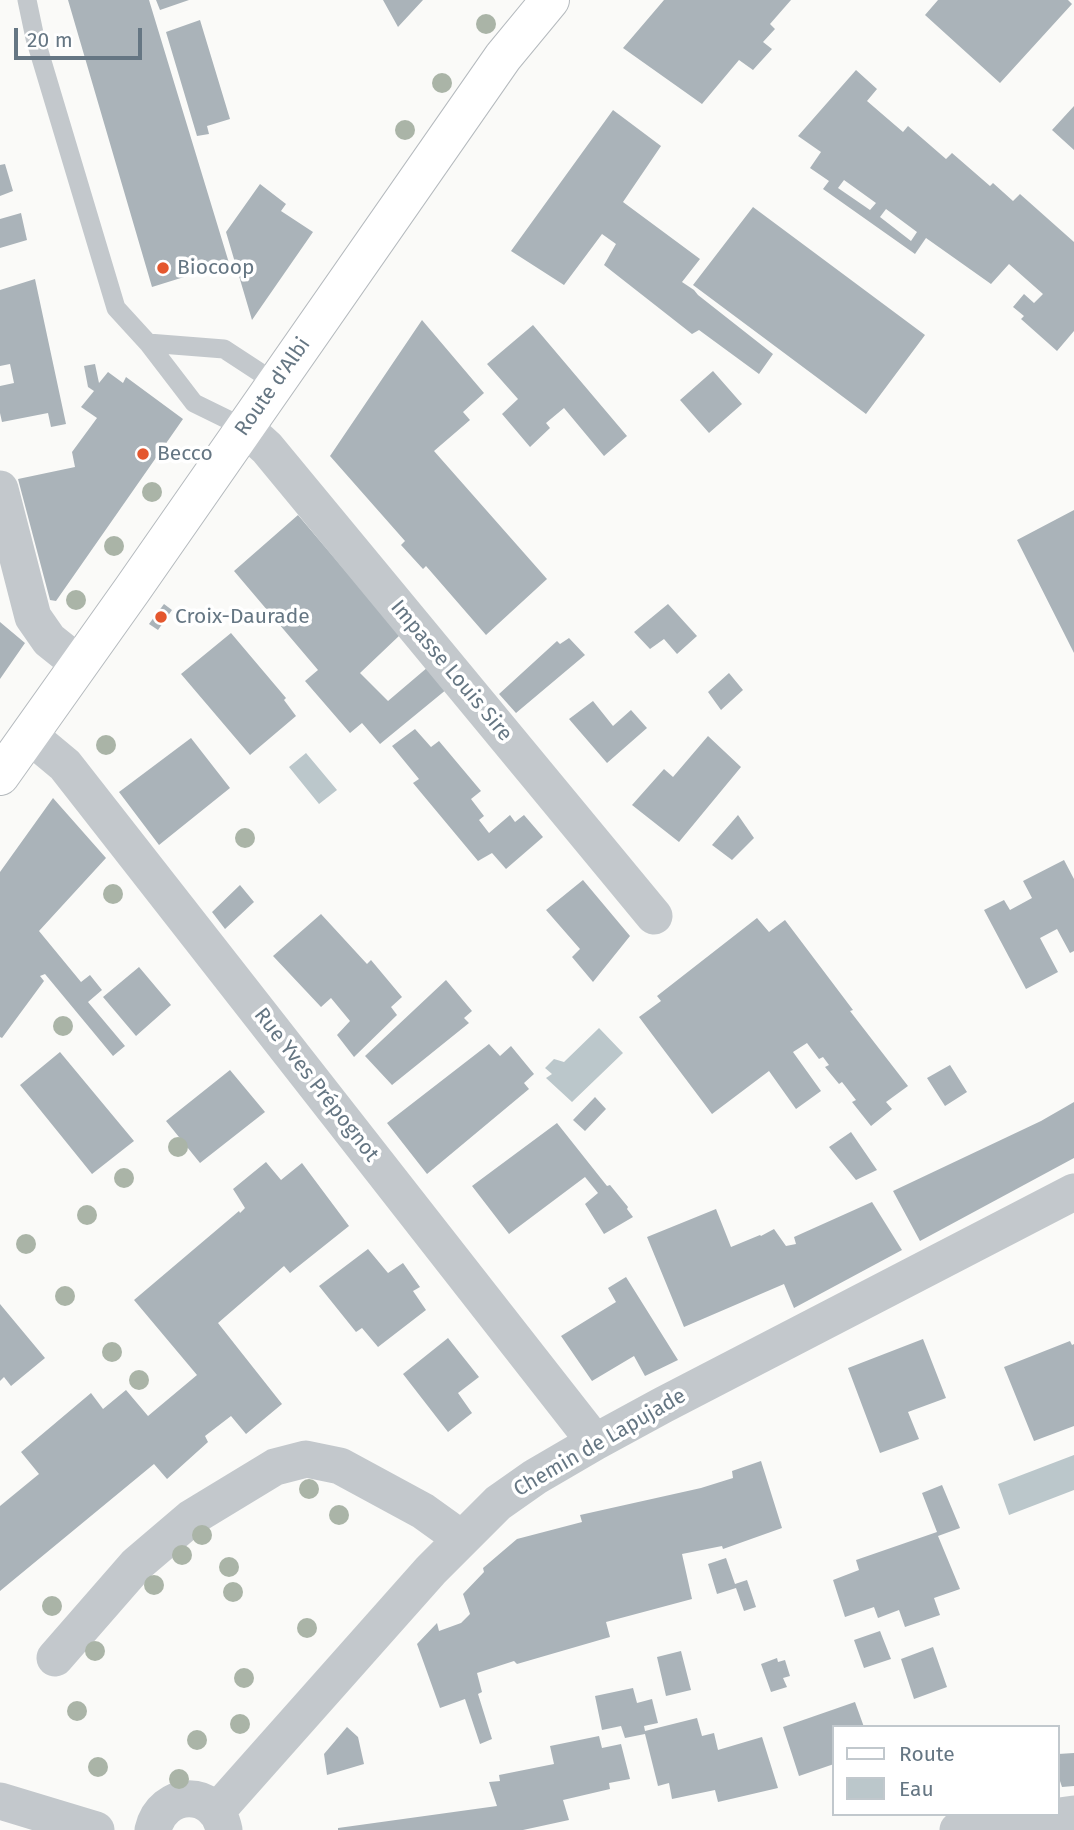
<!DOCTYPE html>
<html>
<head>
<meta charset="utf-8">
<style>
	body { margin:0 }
	#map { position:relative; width:1074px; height:1830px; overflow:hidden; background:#fafaf8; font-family:"Fira Sans",sans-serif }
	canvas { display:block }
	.legend { position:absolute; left:832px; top:1725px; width:228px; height:91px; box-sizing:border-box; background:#fff; border:2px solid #c1c8cd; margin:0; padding:9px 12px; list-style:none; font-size:21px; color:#657683 }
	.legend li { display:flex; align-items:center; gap:14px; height:35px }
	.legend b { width:35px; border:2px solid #c1c8cd }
	.scale { position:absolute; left:14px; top:28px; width:128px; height:32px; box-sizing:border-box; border:4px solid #657683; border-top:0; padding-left:9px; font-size:21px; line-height:24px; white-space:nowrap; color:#657683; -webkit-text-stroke:5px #fff; paint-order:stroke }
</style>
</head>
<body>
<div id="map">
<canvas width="1074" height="1830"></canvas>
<ul class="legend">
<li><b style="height:9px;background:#fff"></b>Route</li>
<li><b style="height:19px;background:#bbc7cb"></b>Eau</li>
</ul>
<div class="scale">20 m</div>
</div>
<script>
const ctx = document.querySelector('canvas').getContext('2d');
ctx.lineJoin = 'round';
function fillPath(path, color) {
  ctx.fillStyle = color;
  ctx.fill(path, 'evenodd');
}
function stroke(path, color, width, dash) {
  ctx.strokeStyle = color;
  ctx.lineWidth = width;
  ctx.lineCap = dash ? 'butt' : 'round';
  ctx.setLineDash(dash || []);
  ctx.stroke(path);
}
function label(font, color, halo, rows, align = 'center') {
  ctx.font = font + ' "Fira Sans",sans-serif';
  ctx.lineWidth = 7;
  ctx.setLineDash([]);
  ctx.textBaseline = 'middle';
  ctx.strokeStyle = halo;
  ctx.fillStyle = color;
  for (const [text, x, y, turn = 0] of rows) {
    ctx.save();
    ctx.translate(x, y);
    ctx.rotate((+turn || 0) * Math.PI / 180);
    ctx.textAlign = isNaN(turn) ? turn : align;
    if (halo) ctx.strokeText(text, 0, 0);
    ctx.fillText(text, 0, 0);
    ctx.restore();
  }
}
fillPath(new Path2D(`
	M306,753l31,37 -18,14 -30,-37z
	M599,1028l24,25 -51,49 -26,-24 6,-4 -7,-6 9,-9 10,3z
	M1074,1455v35l-65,25 -11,-31z`), '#bbc7cb');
fillPath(new Path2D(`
	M68,0h81l80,263 -77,24z
	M156,0h33l-29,10z
	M383,0h40l-25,27z
	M664,0h127l-21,24 5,5 -12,13 9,7 -19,21 -14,-10 -37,44 -79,-56z
	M938,0h130l4,4 -72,79 -75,-68z
	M200,20l30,99 -23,7 2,8 -12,2 -31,-104z
	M856,70l21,19 -10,12 36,31 5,-6 38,33 6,-6 38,33 3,-3 20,18 7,-7 54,48v89l-17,20 -36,-32 3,-3 -11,-9 11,-13 10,9 9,-9 -34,-30 -18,20 -65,-46 -11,16 -92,-65 6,-8 -19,-13 11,-16 -23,-16zM844,180l32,23 -6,7 -32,-22zM886,209l31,23 -6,9 -31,-24z
	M1074,106v44l-22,-20z
	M613,110l48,36 -38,56 77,57 -18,23 12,8 4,5 75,59 -14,20 -60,-44 -7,4 -88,-69 12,-21 -14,-10 -38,51 -53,-34z
	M5,164l8,27 -13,5v-31z
	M260,184l26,20 -5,7 32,21 -61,88 -26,-88z
	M753,207l172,128 -59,79 -173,-129z
	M21,213l6,27 -27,8v-29z
	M35,279l31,145 -15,3 -3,-14 -46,9 -2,-9v-27l14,-3 -4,-19 -10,2v-76z
	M422,320l62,73 -21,19 7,8 -36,31 113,128 -61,56 -60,-69 -3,3 -22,-24 4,-4 -75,-85z
	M533,325l94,111 -23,20 -40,-48 -18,15 4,5 -20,19 -28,-33 16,-15 -31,-35z
	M95,364l4,19 9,-11 15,11 3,-6 57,42 -127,182 -6,-1 -32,-121 57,-12 -3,-15 25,-34 -16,-11 13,-16 -6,-4 -4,-21z
	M713,371l29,33 -33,29 -29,-33z
	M1074,510v143l-57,-113z
	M298,515l102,120 -40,38 28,28 40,-34 19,22 -67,55 -18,-21 -12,10 -45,-52 13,-11 -84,-99z
	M164,604l8,6 -14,20 -9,-6z
	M668,604l29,32 -20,18 -13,-15 -14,10 -16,-17z
	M0,622l25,21 -25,36z
	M231,633l55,65 -2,2 12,16 -46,39 -69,-81z
	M569,638l16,17 -69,58 -17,-19 58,-53 3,3z
	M729,673l14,17 -22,20 -13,-18z
	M593,701l20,25 18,-16 16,18 -40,35 -38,-44z
	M415,729l16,18 8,-6 42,50 -10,8 13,17 -5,4 10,13 21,-18 5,7 9,-7 19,22 -37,32 -14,-16 -14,8 -65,-78 6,-4 -27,-33z
	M708,736l33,31 -62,75 -47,-37 32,-36 9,8z
	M191,738l39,50 -71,57 -40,-53z
	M53,798l53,60 -67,73 42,51 9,-7 12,15 -14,12 37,44 -12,10 -68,-82 -5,2 4,5 -42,57 -2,-1v-165z
	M738,815l16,23 -22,22 -20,-15z
	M1064,860l10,19v72l-4,2 -13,-24 -17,9 18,34 -32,17 -42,-79 20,-10 6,10 22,-12 -9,-17z
	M583,880l47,56 -37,46 -21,-25 8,-8 -34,-39z
	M240,885l14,17 -29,27 -13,-17z
	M321,914l46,50 4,-4 31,37 -11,10 6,8 -43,42 -17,-22 13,-14 -19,-23 -10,9 -48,-51z
	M757,918l12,14 16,-12 68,90 -3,1 58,75 -22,16 6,7 -21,17 -19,-24 4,-2 -14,-18 -3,2 -14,-17 4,-2 -6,-8 -4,2 -12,-16 -14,9 28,39 -25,18 -27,-38 -57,43 -73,-97 22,-16 -4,-5z
	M139,967l32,38 -35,31 -33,-39z
	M446,980l26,31 -8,7 5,5 -77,62 -27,-29z
	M489,1044l11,12 11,-10 23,28 -10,9 5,6 -102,85 -40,-51z
	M60,1052l74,89 -42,33 -72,-89z
	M950,1065l17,27 -22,14 -18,-28z
	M230,1070l35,42 -65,51 -34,-42z
	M595,1097l11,12 -21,22 -12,-11z
	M1074,1102v56l-154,83 -27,-50 148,-70z
	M557,1123l50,63 3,-1 18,22 -1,2 6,8 -29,17 -19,-30 13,-11 -13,-16 -76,57 -37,-48z
	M851,1132l26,38 -21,10 -27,-33z
	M266,1162l15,18 21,-17 47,63 -59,47 -6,-7 -66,57 64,81 -36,30 -15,-18 -26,20 3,6 -41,37 -13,-15 -154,127v-85l39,-32 -18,-22 70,-59 12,16 23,-19 22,26 49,-41 -63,-75 105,-89 1,2 5,-5 -12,-19z
	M872,1202l30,48 -108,58 -10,-24 -100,43 -37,-90 69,-28 15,38 29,-12 1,1 13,-7 12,17 10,-2 -2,-7z
	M368,1249l20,24 15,-10 17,24 -7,4 13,19 -48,37 -16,-19 -6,4 -37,-46z
	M626,1277l52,83 -33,16 -11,-20 -42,25 -31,-45 55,-34 -8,-14z
	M0,1304l45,54 -34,28 -7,-9 -4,4z
	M448,1338l31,39 -21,16 14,20 -24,19 -45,-58z
	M923,1339l23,59 -38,14 11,27 -39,14 -32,-85z
	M1070,1341l2,4 2,-1v82l-40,15 -30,-74z
	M761,1461l21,67 -59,21 -1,-3 -40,8 10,45 -86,23 4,15 -93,27 -3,-3 -37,12 5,19 -4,2 14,45 -12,5 -15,-45 -25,9 -23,-64 20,-21 2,8 22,-8 9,-9 -7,-20 21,-22 -1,-4 34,-29 65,-17 -2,-7 121,-27 32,-10 -1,-7z
	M942,1485l18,43 -22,8 22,53 -26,9 6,17 -35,12 -6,-17 -21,8 -4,-11 -29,10 -12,-37 26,-10 -3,-10 81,-28 -15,-39z
	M726,1558l9,26 12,-4 9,27 -12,4 -8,-23 -19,6 -9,-30z
	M880,1631l11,28 -27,9 -10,-28z
	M933,1647l14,40 -33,12 -13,-40z
	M681,1651l10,39 -25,6 -9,-39z
	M777,1658l1,4 7,-2 5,16 -7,2 4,9 -16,5 -10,-28z
	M633,1688l4,15 15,-4 6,24 -14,3 1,5 52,-13 5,18 12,-3 4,17 44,-13 16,51 -60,14 -3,-12 -43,9 -3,-16 -11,3 -13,-52 -20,4 -4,-12 -19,4 -7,-34z
	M855,1702l9,25h-30v37l-35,12 -16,-49z
	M347,1727l11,10 6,27 -37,11 -3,-21z
	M599,1736l3,12 19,-4 9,35 -21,4 1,6 -47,11 6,20 -46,10h-185v-2l159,-22 -8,-24 11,-1 -1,-6 55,-11 -4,-18z
	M1074,1753v33l-12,1 -4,-12v-21z`), '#aab3b9');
const primary = new Path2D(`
	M0,776l132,-186 371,-533 47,-57`);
stroke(primary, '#b5babe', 40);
stroke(new Path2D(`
	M27,0l8,38 81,270 32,35 46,60 51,25
	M148,343l76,6 52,34`), '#c3c8cc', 19);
stroke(new Path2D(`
	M245,428l22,20 387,468
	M0,489l33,128 16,23 30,24
	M29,735l36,30 530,677
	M55,1658l82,-94 54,-46 84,-51 31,-8 34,7 83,45 39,28
	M0,1801l96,29
	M216,1812l215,-242 67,-67 37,-26 60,-35 68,-37 411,-213
	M153,1830c9,-41 63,-42 71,0
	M958,1830l116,-16`), '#c3c8cc', 37);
stroke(primary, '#fff', 38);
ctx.fillStyle = '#aab4a7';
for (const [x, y] of [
	[486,24],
	[442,83],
	[405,130],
	[152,492],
	[114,546],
	[76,600],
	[106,745],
	[245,838],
	[113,894],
	[63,1026],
	[178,1147],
	[124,1178],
	[87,1215],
	[26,1244],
	[65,1296],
	[112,1352],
	[139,1380],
	[309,1489],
	[339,1515],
	[202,1535],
	[182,1555],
	[229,1567],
	[154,1585],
	[233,1592],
	[52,1606],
	[307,1628],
	[95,1651],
	[244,1678],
	[77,1711],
	[240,1724],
	[197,1740],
	[98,1767],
	[179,1779]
]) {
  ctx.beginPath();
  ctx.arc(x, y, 10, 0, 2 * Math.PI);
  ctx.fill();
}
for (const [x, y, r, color] of [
	[163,268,7,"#e4572e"],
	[143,454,7,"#e4572e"],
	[161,617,7,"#e4572e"]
]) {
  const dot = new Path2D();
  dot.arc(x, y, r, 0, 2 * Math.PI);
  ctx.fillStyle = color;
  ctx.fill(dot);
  stroke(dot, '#fff', 2.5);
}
label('21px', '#657683', '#fff', [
	["Biocoop",177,268],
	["Becco",157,454],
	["Croix-Daurade",175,617]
], 'left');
label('21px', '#657683', '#fff', [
	["Route d'Albi",273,387,-55],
	["Impasse Louis Sire",451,671,50],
	["Rue Yves Prépognot",316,1085,52],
	["Chemin de Lapujade",600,1443,-30]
]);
</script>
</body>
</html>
